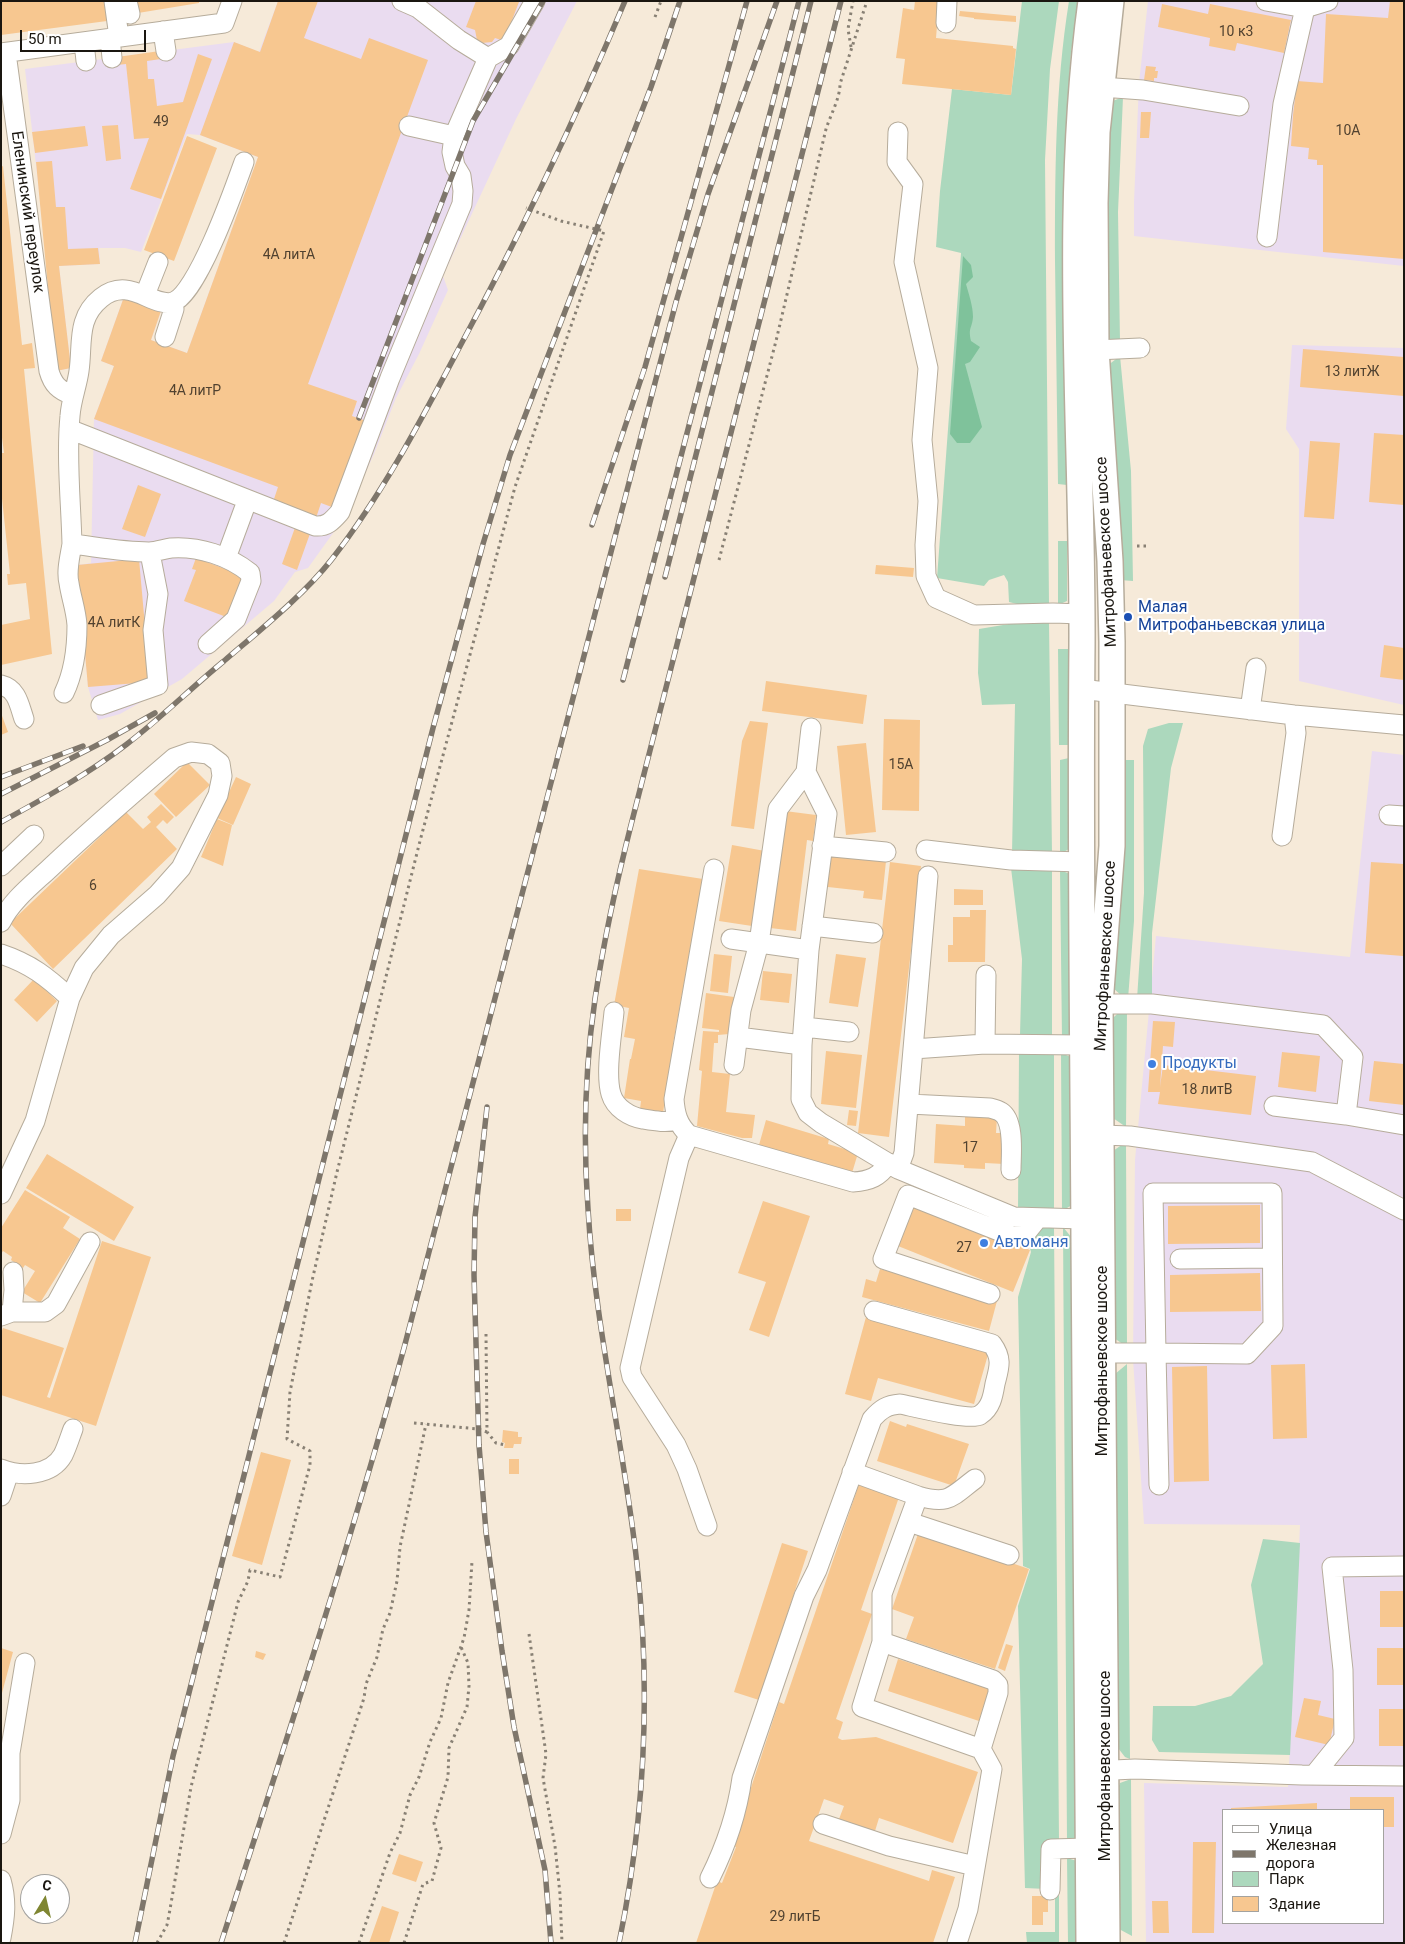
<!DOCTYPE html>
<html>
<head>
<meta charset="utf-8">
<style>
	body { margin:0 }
	#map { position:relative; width:1405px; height:1944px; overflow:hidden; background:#f6ead9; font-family:Roboto,sans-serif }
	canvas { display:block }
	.frame { position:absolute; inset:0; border:2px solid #1a1610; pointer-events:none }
	.legend { position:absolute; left:1222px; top:1809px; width:162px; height:115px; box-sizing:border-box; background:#fff; border:1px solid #a3a29f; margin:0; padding:6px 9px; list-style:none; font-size:15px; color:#1a1610 }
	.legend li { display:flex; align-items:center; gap:10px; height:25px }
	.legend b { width:25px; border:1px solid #a3a29f }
	.north { position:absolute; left:20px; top:1874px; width:50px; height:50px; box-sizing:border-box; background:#fff; border:1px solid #a3a29f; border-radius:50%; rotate:9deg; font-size:14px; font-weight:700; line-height:20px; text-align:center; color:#1a1610 }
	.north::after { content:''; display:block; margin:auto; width:18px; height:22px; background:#7f8632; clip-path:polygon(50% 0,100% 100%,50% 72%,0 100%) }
	.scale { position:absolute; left:20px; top:30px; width:126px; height:22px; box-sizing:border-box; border:2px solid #1a1610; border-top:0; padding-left:6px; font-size:15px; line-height:18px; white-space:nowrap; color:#1a1610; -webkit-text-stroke:4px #fff; paint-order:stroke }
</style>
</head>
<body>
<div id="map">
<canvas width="1405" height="1944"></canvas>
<div class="frame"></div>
<ul class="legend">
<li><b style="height:6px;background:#fff"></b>Улица</li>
<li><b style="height:6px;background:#7e766b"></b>Железная дорога</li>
<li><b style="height:14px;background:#acd8bd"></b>Парк</li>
<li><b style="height:14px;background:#f7c790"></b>Здание</li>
</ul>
<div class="north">С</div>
<div class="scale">50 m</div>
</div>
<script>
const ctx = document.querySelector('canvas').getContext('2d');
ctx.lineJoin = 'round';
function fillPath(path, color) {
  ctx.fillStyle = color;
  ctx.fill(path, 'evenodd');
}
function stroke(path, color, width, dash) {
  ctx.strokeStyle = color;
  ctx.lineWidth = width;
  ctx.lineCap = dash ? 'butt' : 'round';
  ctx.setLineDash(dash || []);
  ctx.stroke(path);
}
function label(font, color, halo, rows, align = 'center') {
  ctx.font = font + ' Roboto,sans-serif';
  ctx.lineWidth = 4;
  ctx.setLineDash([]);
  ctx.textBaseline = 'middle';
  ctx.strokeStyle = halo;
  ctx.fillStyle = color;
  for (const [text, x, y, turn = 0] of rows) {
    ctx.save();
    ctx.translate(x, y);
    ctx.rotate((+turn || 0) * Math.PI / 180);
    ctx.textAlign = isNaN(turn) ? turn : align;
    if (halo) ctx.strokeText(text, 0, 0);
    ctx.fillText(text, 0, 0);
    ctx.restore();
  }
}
fillPath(new Path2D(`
	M278,1h299l-61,118 -73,157 5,14 -29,64 -23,44 -22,56 -28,61 -38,53 -13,4 -21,29 -92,78 -62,35 -22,6 -10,-33 -11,-122 14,-2 3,-144 20,-53 -13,-5 24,-67 37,14 -11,32 36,13 71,-196 -58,-22 -13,-1 -46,118 -16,-4h-26l1,16 -41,2 12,102 -15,3 -10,-119 -21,-183 209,-27 25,10z
	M1148,1h256v265l-270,-30v-34l5,-119z
	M1292,345l112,3v357l-105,-24v-232l-13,-20z
	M1372,751l32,4v1188h-258l-2,-160 144,4 12,-262 -156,-1 -11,-165 2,-199 21,-224 194,21zM1224,1810h160v113h-160z`), '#eadcf0');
fillPath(new Path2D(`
	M1022,1h37l-9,68 -5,91 4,445h-28l-12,-3 -1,-20 -4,-7 -15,5 -5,6 -47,-8 24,-325 -25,-6 4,-56 12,-102 59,6z
	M1069,1h10l-8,51 -6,97 2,336 -9,-1c-1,-74 -2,-148 -3,-223 0,-87 0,-173 14,-260z
	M1123,97l-5,115 2,130 -14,-2v-122l4,-116z
	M1120,356l11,115 2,110 -13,-1 -13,-214z
	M1058,541h9v60l-9,4z
	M1021,622h28l3,232 -40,-1 3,-149 -33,1 -4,-32 1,-44z
	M1058,649h10l1,96h-10z
	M1169,723h14l-12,45 -19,165v67l-15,-1 7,-106 -1,-147 5,-17z
	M1069,758v91l-9,5v-94z
	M1122,760h12v161l-6,78 -5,-2 -11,-10z
	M1011,868l41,1v170h-30l-2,-4 2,-76z
	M1060,870l10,4 1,159 -9,6z
	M1127,1012l-1,115 -13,-9 -1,-99 5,-5z
	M1019,1052l35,1v159l-36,-1z
	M1061,1053l10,4 1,148 -10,6z
	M1123,1144h3l1,203 -13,-9 -1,-187z
	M1043,1227h11l5,614h-14l1,48 -21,-1 -7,-282 12,-37 -7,-3 -5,-269 13,-45 -3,-11z
	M1063,1227l9,11 5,599 -10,4z
	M1127,1364l3,395 -5,-2 -7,-9 -3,-374z
	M1263,1539l37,4 -10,212 -131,-3 -7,-12 1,-34h42l36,-10 32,-32 -12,-79z
	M1131,1779l1,157 -13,-7 -1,-141 2,-5z
	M1067,1858l10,3 1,82h-10z
	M1055,1864h4v79h-32l-1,-11h29z`), '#acd8bd');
fillPath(new Path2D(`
	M963,256l8,9 2,12 -7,7c3,11 7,22 7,33 -1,12 -5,10 -2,24l9,6 -10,15 -5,2 17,63 -12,16h-13l-7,-9z`), '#7fc29b');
fillPath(new Path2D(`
	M1,1h103l3,20 -106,14z
	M136,1h63v2l-61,10z
	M278,1h40l-14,37 57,21 8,-21 59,22 -120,324 49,17 -5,15 17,6 -32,87 -16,-6 -5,15 -43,-16 5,-15 -184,-68 20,-53 -13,-5 24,-67 37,14 -11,32 36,13 71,-196 -58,-22 34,-93 26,10z
	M476,1l43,1 -15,39 -9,-3 -3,4 -10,1 -5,-3 -2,-10 -9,-3z
	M915,1h24l-3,37 77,8v2l3,1 -5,46 -109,-11 3,-25 -9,-1 7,-50 11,2z
	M1390,1h14v258l-81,-7v-87h-6v-5l-9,-1 1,-11 -18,-2 2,-31 4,-34 26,2 3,-69 62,4z
	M1162,4l46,10 2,-10 81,16 -7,33 -47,-10 -2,8 -26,-5 1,-8 -52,-11z
	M960,11l56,5v6l-42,-3v-1l-15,-2z
	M160,51l1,8 -14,2 1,18h6l3,27 26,-4 15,-48 14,5 -51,140 -31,-10 19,-51 -15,1 -8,-75 -9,1v-8z
	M1146,66l10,1 -1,4h3l-1,7h-3v3l-10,-1z
	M1141,112h10l-2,26h-9z
	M118,125l3,34 -15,2 -4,-35z
	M85,126l3,20 -53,7 -3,-21z
	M187,136l30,12 -43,113 -30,-11z
	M52,161l4,46h9l3,42 30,-1 2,16 -41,2 12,102 -15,3 -20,-209z
	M3,166l19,179 10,-2 3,25 -11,1 28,285 -51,11v-40l29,-6 -4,-36 -18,2 -1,-11h3l-9,-85v-36h3l-3,-23v-263z
	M1303,349l101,8v39l-104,-9z
	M1374,433l30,2v70l-35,-3z
	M1310,441l30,2 -6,76 -30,-2z
	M138,485l23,9 -16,43 -23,-8z
	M297,522l15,6 -15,42 -15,-6z
	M196,558l48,18 -15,42 -45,-17 12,-31 -4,-1z
	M139,559l11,123 -62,5 -11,-122z
	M876,565l38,3 -1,9 -38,-3z
	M1384,645l20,3v32l-24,-3z
	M766,681l101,14 -4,29 -101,-13z
	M1,713l7,19 -7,3z
	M884,719l36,1 -1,91 -37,-1z
	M750,721l18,2 -14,106 -23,-3 11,-85z
	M866,743l10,89 -30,3 -9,-89z
	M187,762l23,23 -34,32 -22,-23z
	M236,777l15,7 -18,41 -16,-7z
	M161,804l13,13 -7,7 -4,-4 -7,7 21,22 -124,120 -43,-46 116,-111 17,17 8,-7 -4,-5z
	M785,811l31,4 -3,26 -6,-1 -11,91 -26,-3z
	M217,819l15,6 -9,41 -22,-9z
	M732,845l33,6 -13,75 -33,-5z
	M831,855l55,6 -4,39 -19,-2 1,-7 -36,-4 -2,-6 2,-21z
	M890,862l31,4 -32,271 -31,-4z
	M1371,862l33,2 -1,92 -38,-3z
	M639,869l64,10 -30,165 4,1 -11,61h-2l-1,8 -23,-5 1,-8 -17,-3 6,-39h1l4,-20 -11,-2 5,-29 -15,-3z
	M954,889l29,1v15h-29z
	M970,910h16l-1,52h-37v-17h5v-28h17z
	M714,954l18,2 -4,37 -18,-2z
	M836,954l30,4 -8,49 -29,-4z
	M763,971l29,3 -3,29 -29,-3z
	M34,979l23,22 -20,21 -23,-22z
	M706,993l28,4 -5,37 -11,1v8h-4l-2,29 18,2 -4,38 29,3 -3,23h-10l-45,-12 5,-55 -3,-1 4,-39 16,1v-2l-17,-2z
	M1153,1021l22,1 -2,25 -10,-1 -3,41 3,-22 93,11 -5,39 -93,-11 2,-12h-12z
	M826,1051l36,4 -6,53 -35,-4z
	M1282,1052l38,4 -4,36 -38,-5z
	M1374,1061l30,3v41l-35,-4z
	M849,1110l9,1 -2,15 -9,-1z
	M965,1115l32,2 -1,16h10l-2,31 -19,-1v6l-21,-1v-3l-30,-2 2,-39 29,2z
	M766,1120l63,19 -1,5 30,9 -6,20 -93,-28z
	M47,1154l87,53 -20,34 -88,-53z
	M25,1190l45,27 -7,11 17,11 -40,64 -18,-11 13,-21 -10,-6 -2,3 -12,-8 1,-3 -9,-6 -2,3v-26z
	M763,1201l47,15 -41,121 -20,-7 17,-48 -28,-9z
	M915,1204l115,46 -17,42 -115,-46z
	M1260,1205v38l-92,1v-38z
	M616,1209h15v12h-15z
	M102,1241l49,16 -55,169 -95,-31v-62l2,-5 61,20 -17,49 3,1z
	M880,1269l117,32 -8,30 -127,-34 4,-18 10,3z
	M1260,1273l1,38 -91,1v-37z
	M866,1317l123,34 -15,53 -96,-26 -7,23 -26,-7z
	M1305,1364l2,74 -34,1 -2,-74z
	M1207,1366l2,115 -35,1 -2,-115z
	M890,1421l16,6 1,-3 62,20 -15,42 -77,-25z
	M503,1430l15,2v5h4l-1,7h-7l-1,4h-9l1,-5 -3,-1z
	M261,1452l30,8 -29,105 -30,-9z
	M509,1459h10v15h-10z
	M859,1484l40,13 -38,113 11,4 -36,105 7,3 -5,16 4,2 34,-3 102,35 -25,71 -74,-25 -4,13 -36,-12 5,-13 -20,-7 -15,42 120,40 3,-11 23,7 -22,66h-237l21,-62 5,2 14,-36 -4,-1 47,-144 5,2z
	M919,1531l110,38 -34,100 -89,-30 8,-22 -22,-8z
	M782,1543l26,8 -49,149 -25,-8z
	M1380,1591h24v36h-24z
	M1006,1644l7,2 -8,25 -7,-3z
	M1,1648l12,4 -11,41h-1z
	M1377,1648h27v37h-27z
	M256,1651l10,3 -3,6 -8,-3z
	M898,1659l91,30 -10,32 -91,-30z
	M1304,1698l17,3 -3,14 17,4 -6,26 -34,-8z
	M1379,1709h25v37h-25z
	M1350,1797h44v30h-10v-17h-34z
	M1317,1803v7h-86v-2z
	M1193,1842h23l-2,91h-22z
	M399,1854l24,8 -7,20 -24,-8z
	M1032,1896h16v16h-5v13h-11z
	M1152,1901h16l1,32h-16z
	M382,1906l17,6 -10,31h-20z`), '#f7c790');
const minor = new Path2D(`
	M114,1l5,36
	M127,1l3,13
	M402,1l16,7 41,32 29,18
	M1266,1l39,7 23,-7
	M946,23l1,-22
	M163,31l3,20
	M110,38l2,20
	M84,42l2,19
	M1,53l223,-30 8,-22
	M6,53l43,318c4,14 10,19 23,24
	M1101,87l42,3 96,16
	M409,126l45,10
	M898,132l-1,30 16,22 -9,78 24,106 -6,72 6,61 -3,44 1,31 10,22 38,17 79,-2 29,1
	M1267,237l16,-133 22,-96
	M145,295l13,-33
	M165,337l9,-28 -1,-7
	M1096,350l44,-2
	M69,429l246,97c12,1 17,-5 25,-14l50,-134 72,-174 1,-13 -2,-15 -6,-10 -3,-14 2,-16 34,-78 21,-12 26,-45
	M72,544c25,3 51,8 77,8 7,0 15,-3 22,-4 28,-2 58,8 79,25l1,8 -15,38 -28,25
	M226,558l21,-57
	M1,685c16,4 18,19 23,34
	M1081,689l213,26 110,10
	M64,693c10,-21 13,-46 13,-68 -1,-15 -6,-28 -8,-42 -3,-12 1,-26 3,-39 -1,-41 -6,-87 -2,-128 1,-16 7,-30 9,-45 4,-27 -3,-53 22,-73 28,-23 51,10 72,4 24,-7 62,-115 71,-140
	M101,705l57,-20 -5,-55 5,-36 -8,-41
	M1250,710l6,-42
	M811,728l-5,44 21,42 -18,136 -7,95 -1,54 7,14 13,10 77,46 116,48 70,2
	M1389,815l15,1
	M1282,836l14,-103 -2,-18
	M822,846l64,6
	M926,850l85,10 71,2
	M1,866l33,-31
	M714,869l-40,230c1,15 4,26 15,36l164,47c17,-1 26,-5 36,-19
	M1,922c10,-21 32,-38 49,-54 40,-38 82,-74 124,-110l17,-6 17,2 12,9 2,13 -4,19 -37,73 -24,27 -46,40 -27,33 -14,30 -35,123 -34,73
	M812,926l61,7
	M731,939l78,11
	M1,954c30,10 46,23 69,44
	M1100,1004h52l171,21 30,32 -7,58
	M614,1012c-2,22 -9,62 -3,82 4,14 19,23 32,25 12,2 23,4 35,1
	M804,1027l45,5
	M738,1037l64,8
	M985,1044l1,-69
	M913,1049l72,-5 97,1
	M734,1065l7,-55 18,-67 19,-134 28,-37
	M909,1104l81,4c4,1 8,2 11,4 14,9 10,43 10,58
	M1274,1106l72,9 58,10
	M689,1135l-10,23 -49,210 2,9 44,68 11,24 20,57
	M1101,1135l29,1 182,26 92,48
	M898,1169l6,-16 24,-277
	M1153,1193h119l1,133 -26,28 -91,-1z
	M1180,1259l92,-1
	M990,1294l-107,-35 25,-64 106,42 12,-4 12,-15
	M12,1312l2,-22 -1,-18
	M1,1316l11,-4h33l11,-8 34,-62
	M1103,1353h53l3,132
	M1,1469c20,8 50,7 62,-14 4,-8 7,-18 10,-26
	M852,1472l66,24 -36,98v48l-20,65 119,42 11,20 -24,140 -11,34
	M1,1496l8,-24
	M918,1496c31,9 33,1 57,-17
	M909,1522l100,33
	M882,1642l111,38 5,5v8l-17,56
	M1093,1771l42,-2 167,6 102,1
	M1314,1775l30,-37 -1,-68 -11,-103 72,-1
	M823,1824l66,22 86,20
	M1,1834l9,-34v-47l15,-90
	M710,1878c16,-32 27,-64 32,-100l62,-182 13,-26 55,-151c9,-10 15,-14 28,-15 15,3 70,17 80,11 11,-7 13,-19 15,-31 4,-16 8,-25 -3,-40l-118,-33
	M1,1880c6,21 4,37 0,58
	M1050,1890l1,-41 37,-1`);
const major = new Path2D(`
	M1089,1943c-2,-234 -3,-469 -5,-703 -1,-198 -4,-397 -2,-595 1,-215 -20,-430 9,-644
	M1107,1943l-7,-939 12,-158v-204l-2,-81 -14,-211 -1,-147 2,-71 14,-131`);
stroke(minor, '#b6ac9b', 21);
stroke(major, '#b6ac9b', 28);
stroke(new Path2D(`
	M655,17l6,-16
	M851,47l-3,-18 5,-28
	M1137,546h12
	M719,560l57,-219 50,-212c5,-15 14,-31 14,-45l27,-83
	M486,1334l1,98 9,11 9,2
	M414,1423l64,6 9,3
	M529,1634l17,120 -3,24 12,68 5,48 2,49
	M157,1943l10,-18 2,-10 22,-128 47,-185 10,-21 2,-11 30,7 30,-112v-14l-23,-12 3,-47 22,-111 25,-109 83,-331 95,-354 89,-256 -43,-10 -35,-13
	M284,1943l80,-245 2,-14 11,-27 6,-28 7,-16 7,-32 3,-34 26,-123
	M359,1943l31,-90 10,-20 10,-38 9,-18 11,-35 11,-24 7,-35 16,-45 5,-28 3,-49
	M404,1943l19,-59 9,-3 9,-33 -7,-25 14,-46 1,-29 18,-41 2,-21 -1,-23 -7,-16`), '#888074', 3, [2.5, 4]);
stroke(minor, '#fff', 19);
stroke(major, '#fff', 25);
const rail = new Path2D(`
	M359,418l114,-297 70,-120
	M592,525l53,-158 102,-366
	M665,577l146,-576
	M623,680l176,-679
	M1,777l82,-31
	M1,794l106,-54 48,-27
	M1,822c44,-24 87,-48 126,-78 34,-26 64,-56 97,-83 35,-30 80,-66 108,-102 50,-64 88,-137 126,-209 61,-113 117,-230 167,-349
	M487,1107l-12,110 -1,58 5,170 7,87 16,119 12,76 31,143 6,73
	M135,1943l38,-187 260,-1028 50,-184 27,-89 141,-368 29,-86
	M221,1943c64,-198 128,-395 183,-595l272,-1046 32,-108 69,-193
	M619,1943c26,-126 32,-252 18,-379 -13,-119 -42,-236 -49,-355 -5,-70 -3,-141 7,-210 9,-60 22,-119 37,-178l209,-820`);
stroke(rail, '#7e766b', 5.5);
stroke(rail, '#fff', 4, [11]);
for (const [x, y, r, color] of [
	[1128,617,5,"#1a4fb4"],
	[1152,1064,5,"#3f7fe0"],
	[984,1243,5,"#3f7fe0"]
]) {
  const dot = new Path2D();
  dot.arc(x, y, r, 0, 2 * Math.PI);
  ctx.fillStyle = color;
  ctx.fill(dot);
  stroke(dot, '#fff', 2);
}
label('14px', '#514230', null, [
	["10 к3",1236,32],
	["49",161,122],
	["10А",1348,131],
	["4А литА",289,255],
	["13 литЖ",1352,372],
	["4А литР",195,391],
	["4А литК",114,623],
	["15А",901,765],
	["6",93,886],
	["18 литВ",1207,1090],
	["17",970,1148],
	["27",964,1248],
	["29 литБ",795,1917]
]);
label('16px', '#1a1610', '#fff', [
	["Еленинский переулок",27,212,82],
	["Митрофаньевское шоссе",1107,552,-93],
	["Митрофаньевское шоссе",1106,956,-87],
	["Митрофаньевское шоссе",1103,1361,-90],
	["Митрофаньевское шоссе",1106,1766,-90]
]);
label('16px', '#164399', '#fff', [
	["Малая",1138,608],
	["Митрофаньевская улица",1138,626]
], 'left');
label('16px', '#366cbe', '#fff', [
	["Продукты",1162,1064],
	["Автоманя",994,1243]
], 'left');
</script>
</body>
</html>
